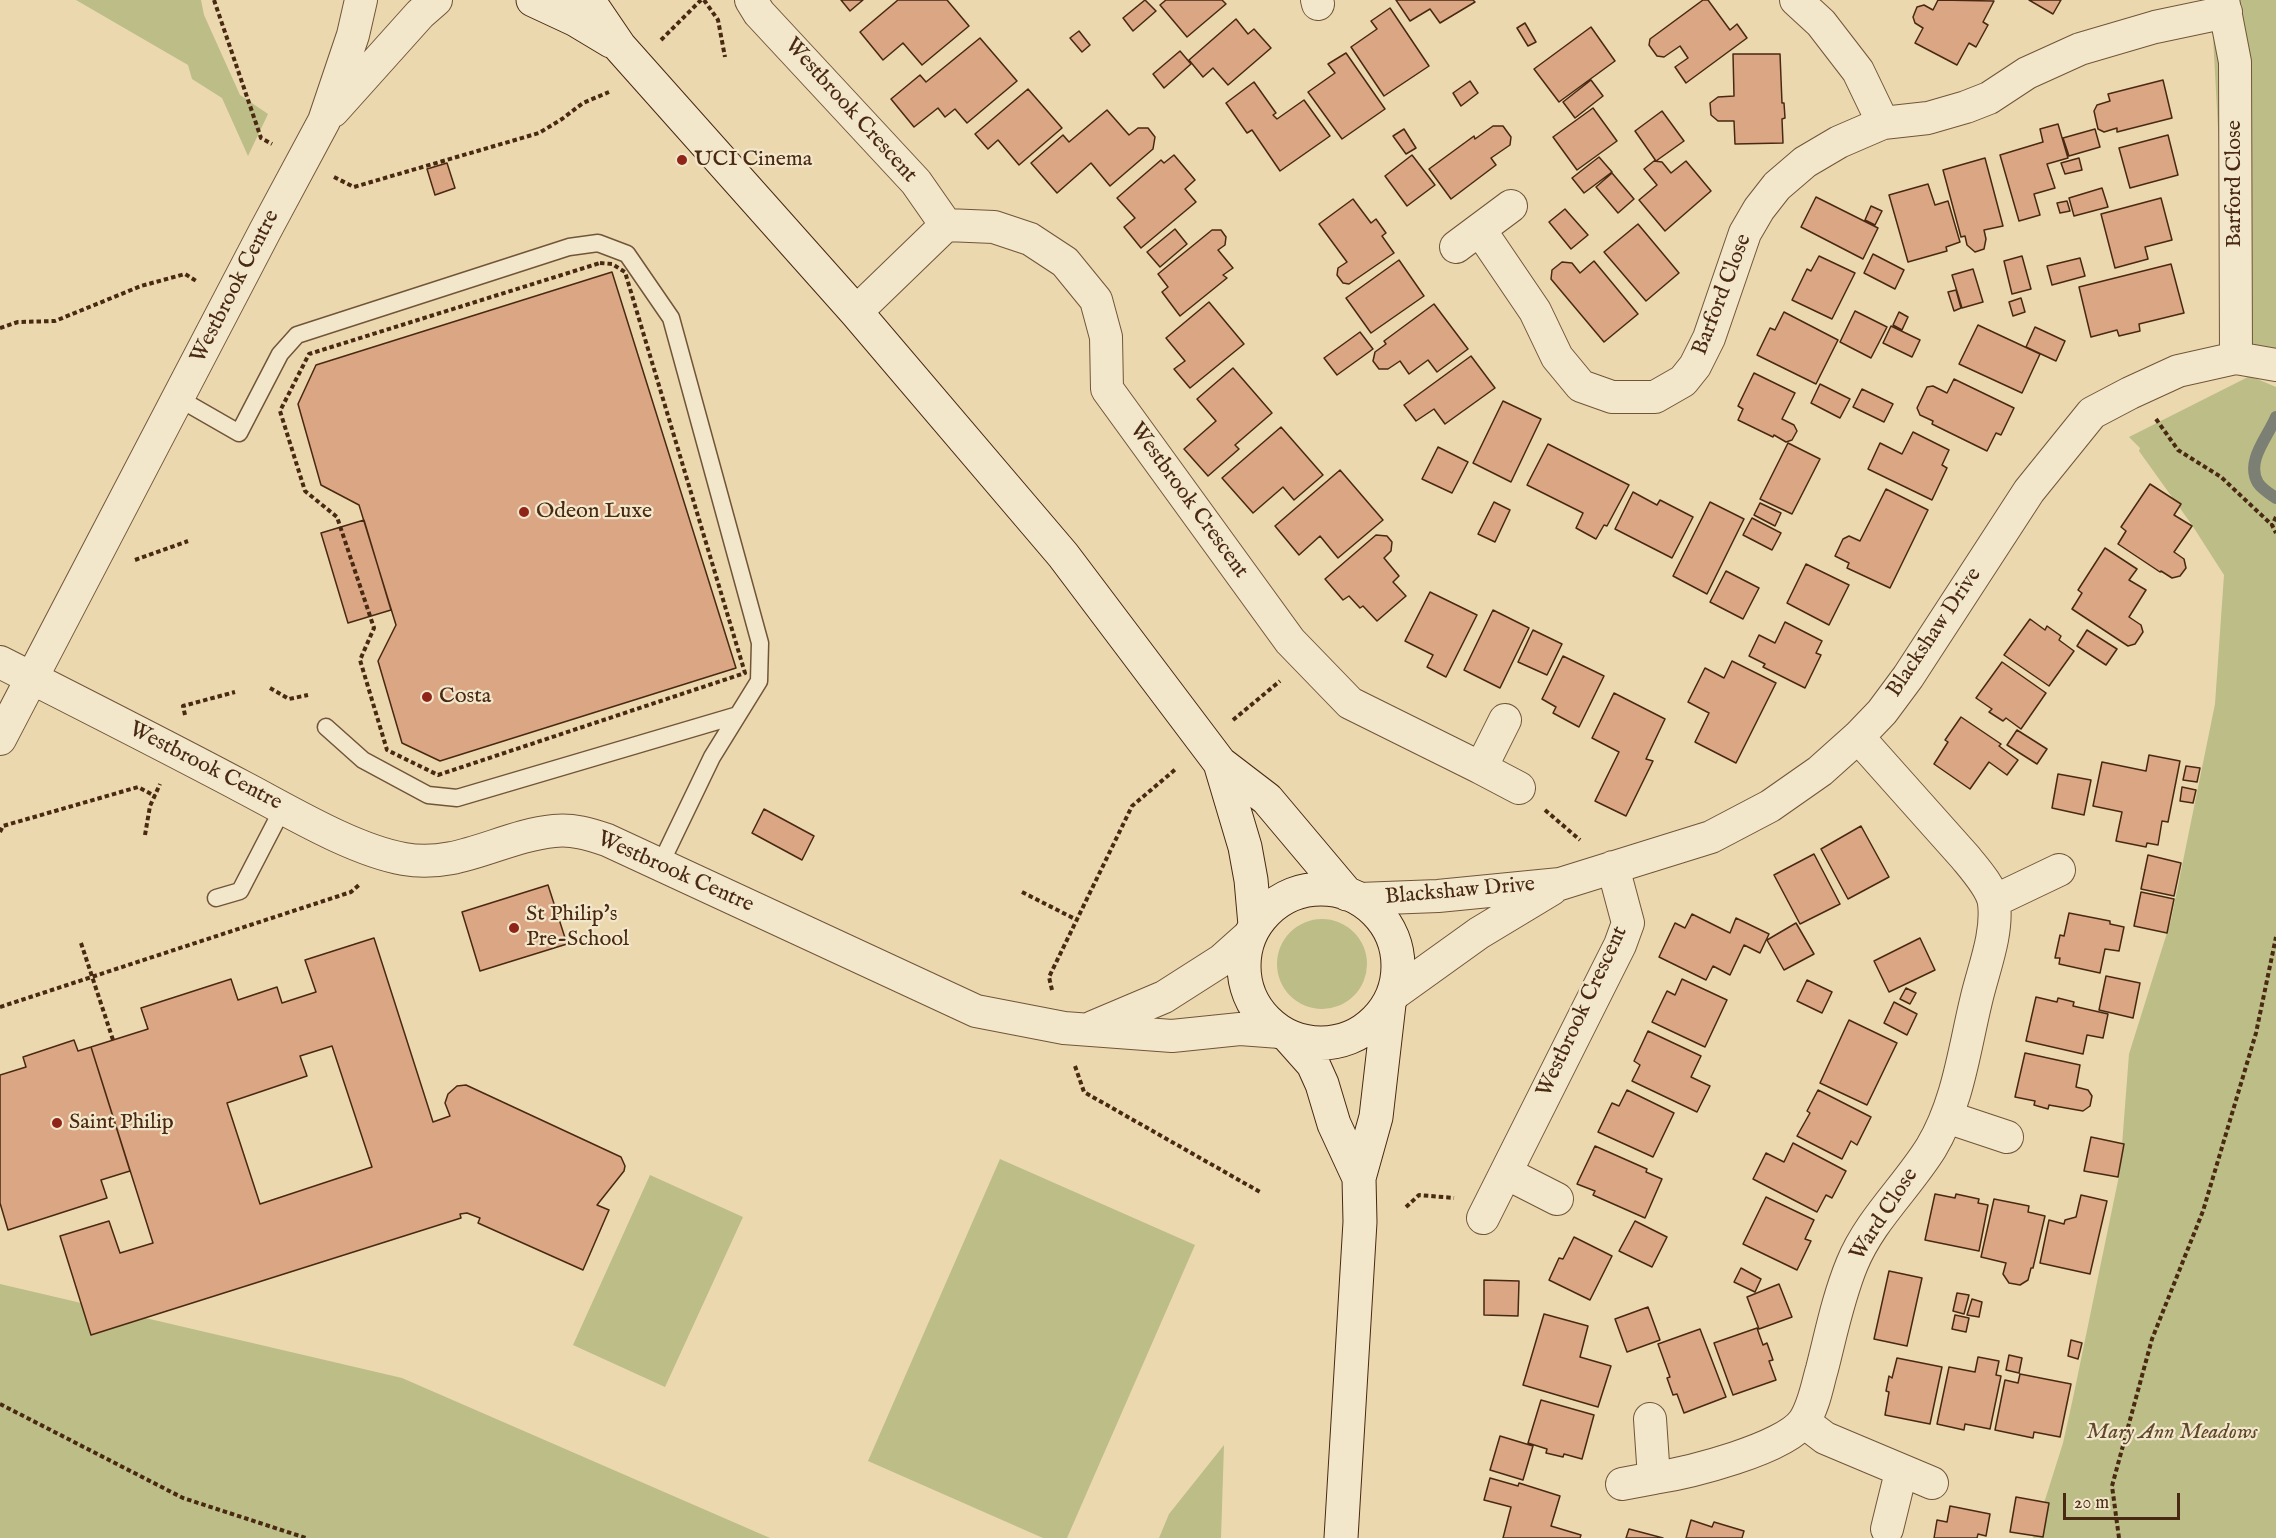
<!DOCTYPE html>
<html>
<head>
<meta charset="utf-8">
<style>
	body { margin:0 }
	#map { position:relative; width:2276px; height:1538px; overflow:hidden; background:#ebd8af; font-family:"IM FELL English",serif }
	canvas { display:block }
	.scale { position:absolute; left:2063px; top:1493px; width:117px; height:27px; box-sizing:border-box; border:3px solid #492911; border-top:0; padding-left:8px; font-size:18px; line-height:21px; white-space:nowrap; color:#492911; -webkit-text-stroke:4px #f2e6cb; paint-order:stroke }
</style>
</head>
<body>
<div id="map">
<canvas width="2276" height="1538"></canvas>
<div class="scale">20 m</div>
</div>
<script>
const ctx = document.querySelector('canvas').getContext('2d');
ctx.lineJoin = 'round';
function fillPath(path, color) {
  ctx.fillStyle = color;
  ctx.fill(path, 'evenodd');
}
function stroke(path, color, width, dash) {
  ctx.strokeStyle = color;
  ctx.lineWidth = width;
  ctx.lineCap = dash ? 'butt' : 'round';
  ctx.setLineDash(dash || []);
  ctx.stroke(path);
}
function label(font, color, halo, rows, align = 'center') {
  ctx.font = font + ' "IM FELL English",serif';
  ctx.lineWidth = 4.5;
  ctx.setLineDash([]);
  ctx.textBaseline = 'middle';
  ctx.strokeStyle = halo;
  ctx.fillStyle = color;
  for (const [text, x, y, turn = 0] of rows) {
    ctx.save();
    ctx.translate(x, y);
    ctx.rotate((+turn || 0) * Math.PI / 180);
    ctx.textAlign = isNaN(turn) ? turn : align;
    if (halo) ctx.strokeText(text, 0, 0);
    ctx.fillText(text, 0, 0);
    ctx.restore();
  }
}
fillPath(new Path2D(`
	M76,0h125l3,15 36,80 28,19 -20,42 -26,-58 -30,-19 -4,-14z
	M2209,0h67v369l-40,-11 -11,-100 -13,-241z
	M2250,376l26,11v1151h-243l30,-95 10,-45 47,-227 9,-117 42,-134 44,-216 9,-129 -32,-50 -53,-74 1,-3 -11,-11z
	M1277 964a45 45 0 1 1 90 0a45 45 0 1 1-90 0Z
	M1000,1159l195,86 -128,293h-24l-175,-77z
	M650,1175l93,42 -78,170 -92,-42z
	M0,1284l402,94 368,160h-770z
	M1224,1445l-3,93h-62l10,-24z`), '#bcbd87');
stroke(new Path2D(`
	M2276,417c-8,20 -31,44 -18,66 4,6 12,11 18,15`), '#7b7f74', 12);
const building = new Path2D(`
	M841,0h22l-13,11z
	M898,0h49l22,26 -47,39 -19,-22 -20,17 -23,-28z
	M1145,0l11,11 -23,20 -10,-13z
	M1166,0h56l4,4 -39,33 -27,-32z
	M1396,0h77l2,2 -35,21 -10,-14 -20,12z
	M1703,0h5l22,30 7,-6 10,14 -61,45 -11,-16 13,-9 -8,-12 -16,11 -7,-1 -8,-11 1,-6z
	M1938,0l56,1 -11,21 5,3 -12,22 -7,-4 -12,22 -42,-22 8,-15 -8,-5 -2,-6 4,-10 7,-2 9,5z
	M2029,0h32l-8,14z
	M1390,8l39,58 -45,30 -33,-49 26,-18 -6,-8z
	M1236,19l12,15 6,-5 17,19 -43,37 -15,-17 -10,9 -14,-17z
	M1525,23l11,19 -8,4 -11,-18z
	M1591,27l24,34 -56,41 -25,-33z
	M1079,31l11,14 -8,7 -12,-14z
	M980,38l37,43 -50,42 -12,-14 -10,8 -7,-9 -24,19 -23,-28 29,-24 6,7z
	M1180,51l11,13 -27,24 -11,-14z
	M1346,53l39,56 -43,30 -34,-47 27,-19 -7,-9z
	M1733,54h47l2,49h2l1,15 -3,1 1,24 -48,1 -1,-23h-16l-7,-6 -1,-12 8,-6 16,-1z
	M1591,80l12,16 -28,22 -12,-16z
	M2163,80l9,38 -55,14v-4l-13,4 -6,-3 -4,-18 3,-6 13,-4 -2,-7z
	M1470,81l8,12 -17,13 -8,-13z
	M1254,82l22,31 -3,2 4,4 27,-19 26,36 -50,35 -28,-41 -5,3 -21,-30z
	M1028,89l34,39 -43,37 -21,-25 -10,9 -13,-15z
	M1593,108l24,33 -40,29 -24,-33z
	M1107,110l22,25 9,-7h10l7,9 -2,12 -43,37 -19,-23 -34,30 -26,-30 32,-28 6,7z
	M1662,111l22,30 -28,20 -21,-30z
	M2058,124l10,34 -21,6 8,24 -21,6 6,21 -21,6 -19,-66 43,-13 -3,-13z
	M1493,126h10l8,11 -1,8 -19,13 5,7 -45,34 -22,-30 45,-33 1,3z
	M1404,129l12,19 -10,6 -13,-18z
	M2095,129l5,18 -31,9 -6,-18z
	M2168,135l10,40 -48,13 -11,-40z
	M1174,155l21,25 -10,9 11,13 -55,46 -17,-21 11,-9 -18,-20 44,-38 3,3z
	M1412,155l23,30 -28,21 -22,-30z
	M1599,157l13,15 -28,21 -12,-15z
	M1985,158l18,68 -19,4 2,9 -2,10 -9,3 -8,-7 -2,-9 -4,1 -18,-67z
	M2079,158l3,12 -17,4 -4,-11z
	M1654,161l8,1 9,11 15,-12 25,30 -46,40 -26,-31 18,-15 -13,-16z
	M447,163l8,25 -20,7 -8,-26z
	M1612,173l22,26 -16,14 -22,-26z
	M1928,184l7,21 13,-4 12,41 -14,5 1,4 -39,11 -19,-67z
	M2102,188l6,19 -34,9 -5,-18z
	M1816,197l62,31 -15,31 -62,-32z
	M2161,198l11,42 -27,7 3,12 -33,9 -14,-54z
	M1353,199l18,24 5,-4 10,14 -4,3 12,17 -45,31 -6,-1 -6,-8 1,-7 9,-6 -28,-38z
	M2067,201l3,10 -10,2 -3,-10z
	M1871,206l11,5 -7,14 -10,-5z
	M1565,209l23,26 -17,14 -22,-27z
	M1638,224l41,49 -33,28 -42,-49z
	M1175,229l12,15 -27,23 -13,-15z
	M1212,230h9l5,7 -1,8 -7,5 15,18 -10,7 4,3 -47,38 -18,-24 6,-5 -10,-13z
	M1873,254l31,16 -9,19 -31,-16z
	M1819,256l36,17 -23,46 -40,-19 15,-31 4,2z
	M2022,256l9,33 -19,5 -8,-33z
	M2080,258l5,18 -33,9 -5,-19z
	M1399,260l25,36 -53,37 -25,-35z
	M1594,261l44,53 -34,28 -53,-63 1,-9 10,-8 10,1 8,10z
	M2171,264l13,49 -45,11 1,7 -21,5 -2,-6 -26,7 -12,-50z
	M1973,269l10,33 -21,6 -10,-33z
	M612,272l124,396 -296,93 -38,-18 -24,-82 18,-36 -37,-120 -38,-20 -23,-81 18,-39z
	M1956,290l5,18 -7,3 -6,-19z
	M2021,298l4,14 -12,4 -4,-14z
	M1209,302l35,42 -54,44 -16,-19 11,-8 -19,-23z
	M1434,304l34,45 -31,23 -9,-12 -19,14 -9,-13 -12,8h-9l-6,-8 2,-9 11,-8 -2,-3z
	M1855,311l32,16 -16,31 -31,-16z
	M1784,312l54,28 -22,44 -59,-29 13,-27 5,2z
	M1899,312l9,5 -6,13 -9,-5z
	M1978,325l62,29 -18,39 -63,-29z
	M1891,326l29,14 -8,17 -29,-14z
	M2035,327l30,14 -9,20 -30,-14z
	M1360,332l13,17 -36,26 -13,-17z
	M1471,356l24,32 -50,36 -11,-15 -18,12 -12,-16z
	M1233,368l39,45 -37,32 4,4 -31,27 -24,-27 32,-28 -19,-22z
	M1754,373l41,20 -13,26 12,6 3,6 -5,9 -6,2 -12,-7 -1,2 -35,-17 5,-11 -5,-3z
	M1954,379l60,29 -13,27 -5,-2 -9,18 -55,-27 1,-3 -13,-6 -3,-7 10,-21 6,-1 14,7z
	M1820,384l30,15 -10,19 -29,-15z
	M1862,389l31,15 -9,18 -31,-15z
	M1503,401l38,18 -30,63 -38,-19z
	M1281,427l42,48 -29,25 -11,-13 -30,26 -31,-35z
	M1913,432l36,18 -7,15 5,3 -15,32 -64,-31 12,-26 22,11z
	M1788,443l32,16 -28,55 -32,-15z
	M1548,444l81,41 -22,41 -3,-1 -8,14 -20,-11 7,-15 -56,-28z
	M1438,447l30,15 -16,31 -30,-14z
	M1340,470l43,50 -45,38 -18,-22 -21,19 -24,-29z
	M2150,484l31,20 -7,11 18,11 -18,26 10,7 2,9 -6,8 -8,2 -11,-7 -1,1 -42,-28 8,-13 -5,-4z
	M1886,489l42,21 -38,78 -43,-20 2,-5 -14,-7 8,-17 6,-3 11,5z
	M1633,492l24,13 3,-5 33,17 -21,41 -57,-29z
	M1494,502l16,8 -15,32 -17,-8z
	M1710,502l34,17 -37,75 -34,-18z
	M1760,503l21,10 -6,13 -21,-11z
	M1752,518l29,15 -9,17 -29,-15z
	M364,520l27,90 -43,13 -27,-90z
	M1376,535l11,1 5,6 -1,9 -7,7 15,18 -6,6 13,14 -29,25 -14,-15 -3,2 -11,-12 -6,4 -18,-21z
	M2105,548l32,21 -8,11 17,10 -17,27 12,8 2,7 -8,12 -7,2 -56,-37 10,-16 -4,-3z
	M1806,564l43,21 -20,40 -42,-22z
	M1726,571l33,17 -16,31 -33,-17z
	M1430,592l47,23 -31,62 -19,-10 6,-12 -28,-14z
	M1493,610l36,18 -29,60 -36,-18z
	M2030,619l15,11 2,-4 14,10 -2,4 15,11 -25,35 -45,-31z
	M1785,622l37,19 -6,12 5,2 -16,33 -42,-21 2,-3 -16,-8 10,-21 16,8z
	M1533,630l29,14 -15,31 -29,-13z
	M2087,630l30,19 -11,16 -29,-19z
	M1563,656l41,20 -25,51 -26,-14 3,-6 -14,-8z
	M1732,661l44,22 -40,80 -41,-21 14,-29 -21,-11 17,-34 19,10z
	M2002,662l44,31 -25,36 -15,-11 -3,3 -14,-9 3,-3 -16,-11z
	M1614,693l51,26 -19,40 7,2 -27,55 -31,-15 24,-49 -27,-14z
	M1961,717l40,27 -2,2 19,14 -11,15 -18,-13 -19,27 -36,-25 14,-22 -3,-2z
	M2017,730l30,19 -10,15 -30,-19z
	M2149,755l31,6 -12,61 -6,-1 -4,24 -11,-2 -1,4 -30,-6 6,-29 -29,-6 9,-44 44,9z
	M2186,766l14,2 -3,14 -14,-2z
	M2058,774l33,6 -7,35 -32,-7z
	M2182,787l14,3 -3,13 -13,-2z
	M764,809l50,27 -12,24 -50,-27z
	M1861,826l28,51 -41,22 -27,-50z
	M1814,854l26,50 -40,20 -26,-49z
	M2148,855l33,8 -7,33 -33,-7z
	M548,885l19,59 -87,27 -18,-59z
	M2141,892l33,7 -7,34 -33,-7z
	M2069,913l41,8v3l14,3 -5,24 -14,-2 -5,24 -41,-9 1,-6h-5l5,-23 4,1z
	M1692,914l38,19 6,-15 33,16 -9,19 -16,-8 -14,30 -17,-9 -7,14 -47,-23 16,-34 10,5z
	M1796,923l18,31 -30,16 -17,-30z
	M374,938l59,184 17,-6 -5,-13 3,-9 9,-8 9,-1 155,72 4,9 -1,5 -27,34 12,5 -26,60 -105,-47 2,-5 -13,-5 -7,1 1,4 -370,117 -31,-99 49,-15 11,32 33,-10 -62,-196 57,-18 -7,-21 90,-29 7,21 39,-13 5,16 34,-11 -11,-32zM332,1046l40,121 -112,37 -33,-101 80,-27 -7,-20z
	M1920,938l15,32 -46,22 -15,-31z
	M2106,976l34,7 -7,35 -34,-8z
	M1682,979l45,21 -22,47 -53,-25 15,-31 8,4z
	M1807,980l25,12 -10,21 -25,-12z
	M1906,988l10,5 -6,11 -10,-5z
	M2036,997l21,5 1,-4 16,4 -1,4 35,8 -5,24 -16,-3 -4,19 -57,-13z
	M1894,1002l23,12 -10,21 -23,-12z
	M1849,1020l48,23 -30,62 -47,-22z
	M1648,1031l53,25 -10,21 19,9 -13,26 -65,-31 8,-16 -6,-4z
	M74,1040l4,11 13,-4 39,124 -29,9 6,18 -99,32 -8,-27v-128l26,-8 -3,-10z
	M2025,1053l55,12 -4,22 12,3 4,6 -2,10 -7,5 -34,-6 -1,4 -14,-4 1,-4 -20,-4z
	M1627,1090l47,23 -21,44 -55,-25 14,-29 7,3z
	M1818,1090l53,27 -14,28 -6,-4 -9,18 -45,-23 13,-23 -3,-2z
	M2091,1137l33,7 -6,33 -34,-6z
	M1793,1143l53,28 -14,27 -6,-3 -9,17 -64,-33 13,-26 18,9z
	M1595,1146l52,23 -1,3 16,7 -17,39 -52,-23 2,-4 -18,-7z
	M1935,1194l20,4 1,-4 23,5 -1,4 10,2 -9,46 -54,-11z
	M2081,1195l26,6 -17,73 -50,-11 9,-43 15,4 1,-4 11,-3z
	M1766,1197l48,23 -9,19 6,2 -14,29 -54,-26z
	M1994,1199l35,7 -1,6 17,4 -12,52h-2l-3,12 -8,5 -11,-2 -6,-9 3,-11 -25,-6z
	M1635,1221l32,16 -15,30 -33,-16z
	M1574,1237l38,19 -22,44 -41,-20 10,-22 4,1z
	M1741,1268l20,11 -6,13 -21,-10z
	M1889,1271l33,7 -15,68 -33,-7z
	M1484,1280l35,1 -1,35 -34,-1z
	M1779,1284l13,33 -33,12 -12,-32z
	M1957,1293l12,2 -5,19 -11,-3z
	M1972,1299l10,3 -3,15 -12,-2z
	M1648,1307l12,33 -33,12 -12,-33z
	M1544,1314l44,12 -8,31 31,9 -13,41 -75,-22z
	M1955,1315l14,3 -3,14 -14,-3z
	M1757,1328l6,17 4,-2 6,17 -4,1 7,19 -43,15 -19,-52z
	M1700,1329l26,68 -42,16 -7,-19 -4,1 -6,-17 3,-1 -12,-33z
	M2071,1340l11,3 -4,16 -10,-3z
	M2009,1355l13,3 -3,15 -13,-3z
	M1978,1357l21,4 -3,14 5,1 -11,53 -25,-5 -1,6 -27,-6 12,-57 26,5z
	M1897,1358l45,9 -12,57 -45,-9 4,-23 -3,-1 3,-15 3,2z
	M2020,1374l51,10 -11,53 -26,-5 -1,6 -38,-8 10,-50 13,3z
	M1541,1400l53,15 -12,44 -18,-5 -1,3 -17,-4 1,-4 -19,-6z
	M1500,1436l33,10 -10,34 -33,-10z
	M1490,1478l28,8 1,-3 41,13 -9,30 30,9 -1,3h-77l8,-31 -27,-7z
	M2016,1497l33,6 -6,34 -33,-5z
	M1950,1506l40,8 -4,22 -8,-2 -1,4h-43l3,-18 10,2z
	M1691,1520l21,7 2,-5 30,9 -2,7h-56z
	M1629,1529l34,9h-37z`);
fillPath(building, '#daa684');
stroke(building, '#492911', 1.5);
const lane = new Path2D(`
	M178,398l61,35 41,-79 17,-19 272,-88 29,-4 29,11 44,64 89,325 -1,38 -47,76 -52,108
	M326,727l37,33 65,35 29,3 281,-83
	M216,898l24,-7 43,-83`);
const street = new Path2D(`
	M751,0l8,13 157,169 30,43
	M1317,0l1,4
	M1796,0l25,23 37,48 25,52
	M2223,0l12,62 1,296
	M333,111l87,-97 16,-14
	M1480,230l55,81 22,46 24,29 31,11h43l28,-16 12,-15 14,-28 36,-105 14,-24 18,-23 28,-24 34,-20 44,-19 45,-5 38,-11 23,-9 38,-25 53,-24 75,-22 71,-15
	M1456,247l55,-41
	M856,312l90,-87 48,2 36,12 35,23 31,38 10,37 1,52 183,252 60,62 131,65
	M0,662c81,41 162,82 243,125 46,24 110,63 161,72 54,10 98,-23 150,-28 19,-2 35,3 53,9l369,171 88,17 108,8 68,-7 40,3
	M1505,720l-24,48 38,20
	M0,739l265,-508 59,-110 29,-86 8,-35
	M1359,899l79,-3 122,-12 151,-47 59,-31 50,-35 38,-34 24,-25 26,-35 121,-186 63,-78 38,-20 48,-22 58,-13 40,7
	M1994,901l65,-31
	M1394,994l85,-61 73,-44
	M1093,1027l71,-30 58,-37 28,-25
	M1947,1117l60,20
	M1506,1173l51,26
	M1483,1218l137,-273 8,-22 -15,-56
	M1804,1422l21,16 107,45
	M1654,1478c34,-5 131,-29 150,-57 10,-15 13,-35 18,-52 9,-35 16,-71 30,-105 18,-44 54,-76 79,-116 27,-45 33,-97 45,-147 7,-31 22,-66 18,-98 -2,-15 -20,-35 -29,-46l-107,-120
	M1622,1484l32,-6 -4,-59
	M1887,1529l14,-57`);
const secondary = new Path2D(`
	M533,0l43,20 35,21
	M588,0l32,47 236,265 207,243 157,208 47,36 80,95
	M1220,763l25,84 6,33 4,45
	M1244 966a77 77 0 1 1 154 0a77 77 0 1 1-154 0Z
	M1289,1037l24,27 9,20 12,40 25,54
	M1341,1538l19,-316 -1,-44 17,-61 13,-113`);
stroke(lane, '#725538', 19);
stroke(street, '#725538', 34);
stroke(secondary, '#492911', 35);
stroke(new Path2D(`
	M214,0l47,138 11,6
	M704,0l14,20 7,37
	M661,40l40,-40
	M334,177l20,10 185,-54 23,-14 21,-16 26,-11
	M600,263l12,1 13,8 120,401 -307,102 -51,-25 -27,-90 14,-32 -37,-111 -32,-26 -25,-80 29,-57z
	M0,328l18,-6 37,-1 86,-35 44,-12 13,8
	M2156,419l22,31 43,27 51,48
	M2276,517l-4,8 4,8
	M135,560l53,-19
	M270,688l19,11 19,-4
	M185,715l-2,-9 52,-14
	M1233,720l47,-39
	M1545,810l35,30
	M0,832l3,-6 135,-39 17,9
	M145,835l5,-29 10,-22
	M1022,892l55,28
	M81,943l32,97
	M1052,990l-3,-13 83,-171 45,-38
	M0,1007l351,-115 8,-7
	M1075,1066l9,26 176,100
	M1406,1207l13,-12 35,3
	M0,1404l183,94 123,40
	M2119,1538l-7,-52 40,-147 51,-128 53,-178 20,-96`), '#492911', 4, [4.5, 3]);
stroke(lane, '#f2e6cb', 16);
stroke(street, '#f2e6cb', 32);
stroke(secondary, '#f2e6cb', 33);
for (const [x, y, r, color] of [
	[682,160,6,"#8f2418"],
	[524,512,6,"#8f2418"],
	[427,697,6,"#8f2418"],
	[514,928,6,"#8f2418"],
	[57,1123,6,"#8f2418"]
]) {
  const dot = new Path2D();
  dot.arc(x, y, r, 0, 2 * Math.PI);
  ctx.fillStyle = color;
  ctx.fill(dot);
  stroke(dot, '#f2e6cb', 2);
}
label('22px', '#492911', '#f2e6cb', [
	["Westbrook Crescent",850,111,48],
	["Barford Close",2235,184,-90],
	["Westbrook Centre",236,287,-63],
	["Barford Close",1723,295,-69],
	["Westbrook Crescent",1188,501,54],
	["Blackshaw Drive",1935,633,-56],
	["Westbrook Centre",205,767,27],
	["Westbrook Centre",675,873,24],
	["Blackshaw Drive",1460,892,-5],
	["Westbrook Crescent",1583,1012,-65],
	["Ward Close",1885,1215,-57]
]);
label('22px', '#492911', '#f2e6cb', [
	["UCI Cinema",694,160],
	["Odeon Luxe",536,512],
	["Costa",439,697],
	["St Philip's",526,915],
	["Pre-School",526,940],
	["Saint Philip",69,1123]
], 'left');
label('italic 22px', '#604729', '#f2e6cb', [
	["Mary Ann Meadows",2172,1433]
]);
</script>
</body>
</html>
